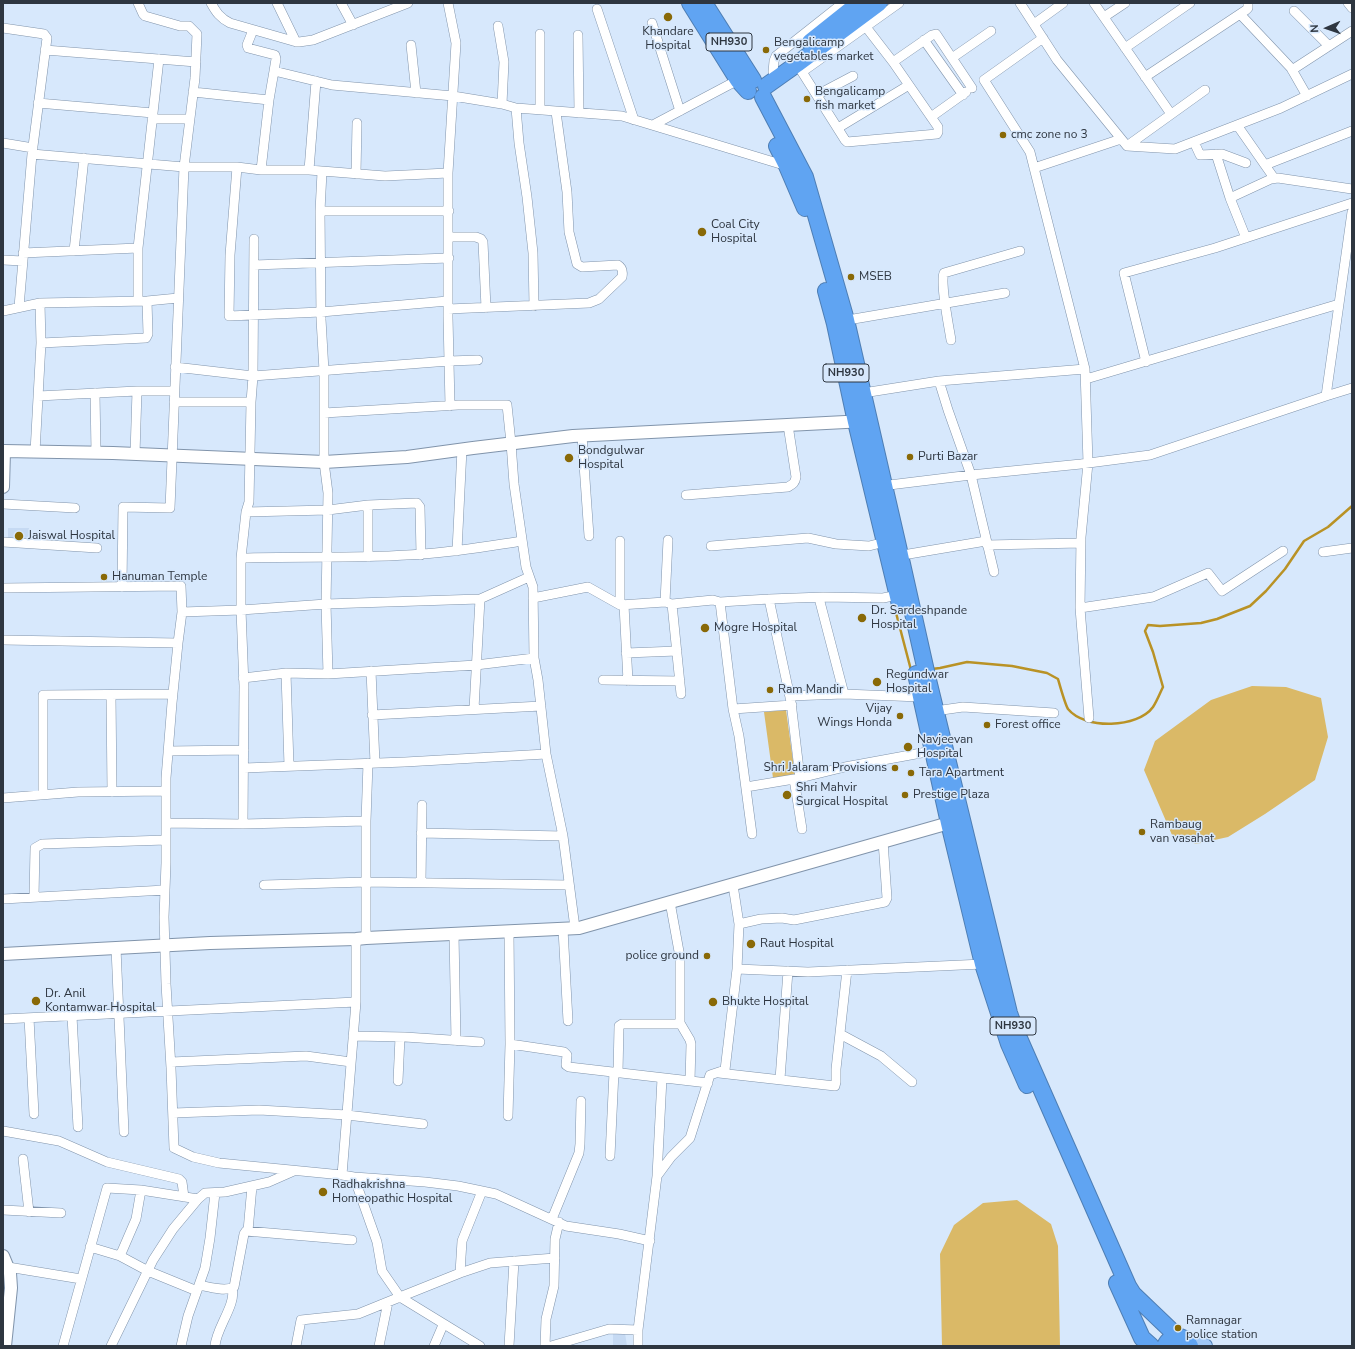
<!DOCTYPE html>
<html>
<head>
<meta charset="utf-8">
<style>
	body { margin:0 }
	#map { position:relative; width:1355px; height:1349px; overflow:hidden; background:#d7e8fc; font-family:"Nunito Sans",sans-serif }
	canvas { display:block }
	.frame { position:absolute; inset:0; border:4px solid #2e3640; pointer-events:none }
	.north { position:absolute; left:1307px; top:8px; width:40px; height:40px; -webkit-text-stroke:3px #d7e8fc; paint-order:stroke; rotate:268deg; font-size:11px; font-weight:700; line-height:16px; text-align:center; color:#2e3640 }
	.north::after { content:''; display:block; margin:auto; width:14px; height:18px; background:#2e3640; clip-path:polygon(50% 0,100% 100%,50% 72%,0 100%) }
</style>
</head>
<body>
<div id="map">
<canvas width="1355" height="1349"></canvas>
<div class="frame"></div>
<div class="north">N</div>
</div>
<script>
const ctx = document.querySelector('canvas').getContext('2d');
ctx.lineJoin = 'round';
function fillPath(path, color) {
  ctx.fillStyle = color;
  ctx.fill(path, 'evenodd');
}
function stroke(path, color, width, dash) {
  ctx.strokeStyle = color;
  ctx.lineWidth = width;
  ctx.lineCap = dash ? 'butt' : 'round';
  ctx.setLineDash(dash || []);
  ctx.stroke(path);
}
function label(font, color, halo, rows, align = 'center') {
  ctx.font = font + ' "Nunito Sans",sans-serif';
  ctx.lineWidth = 3;
  ctx.setLineDash([]);
  ctx.textBaseline = 'middle';
  ctx.strokeStyle = halo;
  ctx.fillStyle = color;
  for (const [text, x, y, turn = 0] of rows) {
    ctx.save();
    ctx.translate(x, y);
    ctx.rotate((+turn || 0) * Math.PI / 180);
    ctx.textAlign = isNaN(turn) ? turn : align;
    if (halo) ctx.strokeText(text, 0, 0);
    ctx.fillText(text, 0, 0);
    ctx.restore();
  }
}
fillPath(new Path2D(`
	M8,528h21v15l-21,1z
	M613,1332l12,1 2,13h-14z`), '#c6daf3');
fillPath(new Path2D(`
	M1252,686l34,1 35,11 7,39 -13,43 -50,34 -37,23 -32,7 -24,-9 -28,-65 11,-29 56,-41z
	M786,710l9,65 -22,3 -9,-66z
	M1017,1200l34,24 7,22 2,100h-118l-2,-92 14,-29 29,-22z`), '#dab967');
stroke(new Path2D(`
	M895,609l16,61h2
	M932,669l8,-1 27,-6 45,4 35,7 11,6c2,7 7,25 10,30 17,21 70,19 85,-2 4,-6 7,-14 10,-20l-10,-35 -8,-21 3,-6 12,1 41,-3 16,-4 33,-13 16,-15 19,-22 19,-28 24,-14 24,-21`), '#b99225', 2.5);
const street = new Path2D(`
	M211,3c5,9 9,15 19,20l63,18 6,1 14,-2 95,-37
	M277,3l19,39
	M341,3l12,22
	M448,3l8,40 -8,130
	M1020,3l37,57 70,86 48,3 106,-41 71,-34
	M1094,3l77,111
	M1348,3l4,5
	M597,9l37,111
	M1294,11l35,35
	M1240,14l51,54 16,28
	M1104,17l21,-14
	M652,23l28,88
	M1034,24l29,-21
	M498,26l6,36 -2,42
	M3,28l41,6 3,4 -15,116 -13,153
	M253,30l-6,15 1,3 27,7 1,4 -2,12
	M578,35l1,78
	M1043,38l-59,42 46,72 55,217 3,94 -7,74 -1,71 73,-11 55,-24 14,18 61,-40
	M924,40l39,55
	M411,45l5,48
	M1125,48l65,-45
	M45,50l151,12
	M952,58l39,-27
	M893,62l39,-27 4,-1 36,54
	M797,64l48,76 2,2 90,-8 1,-2v-5l-45,-65 -34,-44
	M1292,70l60,-39
	M773,72l1,-11 2,-5 67,-53
	M802,72l97,-69
	M1145,77l101,-67 2,-2v-5
	M193,92l76,8
	M817,95l36,-19
	M38,103l115,10
	M516,108l3,35 8,54 6,56 1,53
	M540,109v-75
	M931,117l35,-25
	M152,119h38
	M653,125l85,-45
	M1237,125l37,53
	M838,128l71,-43
	M1194,142l6,13 22,-1 24,9
	M3,143l30,5
	M1127,146l78,-56
	M32,154l152,13h53l24,3h48l76,6 63,-3v144l2,89
	M1216,154l14,44 16,40
	M1265,165l87,-34
	M237,167l-7,88 -1,61 92,-4 127,-11
	M1034,168l87,-29
	M261,170l8,-70 5,-29 58,14 121,11 49,8 14,4 106,8 165,50
	M309,170l7,-89
	M322,172l-2,39 1,108 3,52v91l4,31 -2,111 2,70
	M356,174l1,-51
	M1230,198l41,-19 7,-1 74,11
	M320,211h129
	M449,237h27l5,2 2,3 3,66
	M74,251l10,-93
	M23,253l115,-5
	M3,260l20,1
	M254,265l195,-7
	M138,301v-53l21,-189
	M448,309l141,-6 10,-4 23,-22c1,-5 1,-9 -4,-12l-36,2 -5,-3 -8,-32 -2,-40 -11,-80
	M3,311l37,-8 107,-2 31,-3
	M842,321l163,-28
	M951,340c-2,-13 -11,-57 -7,-67l76,-22
	M41,343l105,-5 2,-4 -1,-33
	M1146,362l-22,-89 91,-25 137,-45
	M175,367l78,9 196,-15 29,-1
	M1086,379l253,-75
	M939,381l9,29 23,65 23,97
	M95,393l1,60
	M863,393l76,-12 146,-12
	M38,396l99,-5h37
	M1326,396l26,-8
	M174,402h77
	M324,413l134,-8h49l4,38 3,41 12,83 7,20 1,71 4,22 8,74 17,82 12,92
	M582,436l7,100
	M35,452l6,-109 -1,-40
	M135,454l2,-63
	M881,486l90,-11 110,-11 69,-9 176,-59 26,-184
	M686,495l102,-8c5,-3 7,-4 8,-10l-8,-52
	M3,504l72,4
	M368,505v52
	M246,512l82,-2 40,-5 49,-2 3,4 1,48
	M3,542l94,6
	M987,545l94,-2
	M711,546l97,-8 28,6 33,2 16,-4
	M457,551l5,-102
	M1323,552l29,-4
	M897,556l89,-15
	M241,558c60,-2 121,1 181,-4 33,-2 67,-8 100,-13
	M122,587l1,-80 47,1 14,-341 11,-89 2,-44 -8,-8h-9l-35,-10 -2,-2 -5,-11
	M3,588l178,-2 1,26
	M533,598l55,-11 32,18 45,-3 7,2 41,-4 7,2 49,-3 54,-2 60,1 15,-3
	M819,598l25,96
	M769,599l22,103 9,76
	M665,602l3,-62
	M720,602l13,107 6,27 13,98
	M672,604l9,90
	M620,605v-64
	M624,605l4,76
	M1080,608l9,110
	M3,640l175,3 4,-31 59,-2 85,-6 154,-5 49,-22
	M178,643l-6,60 -6,75v85l-2,54 2,67 5,84 3,80 19,9 26,6 123,12
	M626,653l51,-2
	M371,671l4,92
	M286,673l3,93
	M243,678l43,-5 42,1 148,-9 58,-7
	M603,680l77,1
	M111,695l1,97
	M790,696l54,-2 76,3
	M474,709l6,-110
	M733,709l59,-4
	M935,711l28,-4 91,6
	M372,715l169,-9
	M168,751l76,-1
	M244,768l161,-6 141,-8
	M794,779l8,50
	M746,787l54,-9 45,-11 87,-16
	M43,794v-99l130,-1
	M3,798l75,-6 88,-1
	M166,823l77,1 123,-3
	M243,824l1,-138 -3,-76v-52l5,-46 3,-10 2,-100 2,-26 1,-137
	M421,833l142,3
	M421,882l1,-77
	M264,885l102,-3 203,3
	M34,897l1,-49 7,-4 124,-4
	M3,899l162,-9
	M670,902l10,55v66l10,17 1,4 -1,37
	M739,924l22,-5 21,-1 12,2 91,-18 2,-4 -4,-57
	M563,929l5,92
	M454,934l2,107
	M366,938v-117l2,-58
	M116,948l8,184
	M737,969l71,3 175,-8
	M72,1016l6,111
	M29,1018l5,96
	M3,1019l353,-17
	M840,1034l41,22 31,26
	M353,1036l52,1 75,5
	M510,1044l54,8 3,3 -1,10 3,2 139,16
	M171,1062l135,-6 45,6
	M618,1073l1,-47 3,-2h58
	M719,1073l116,13 1,-4v-13l11,-99
	M780,1079l8,-108
	M398,1081l2,-44
	M173,1113l86,-3 88,5 76,9
	M508,1116l2,-72 -1,-113
	M3,1131l56,10 48,21 72,17 3,3 2,15
	M610,1156l4,-84
	M23,1159l6,53
	M657,1176l5,-98
	M354,1177l71,5 33,4 24,5 14,3 70,32 53,8 31,7
	M3,1210l58,3
	M552,1219l27,-66 1,-9 1,-43
	M248,1231l4,-45
	M90,1247l30,9 28,15 49,20
	M120,1256l16,-37 5,-29
	M8,1267l73,12
	M460,1273l2,-32 20,-50
	M199,1285c10,2 26,7 35,2l10,-53 2,-3 106,9
	M400,1297l60,-24 30,-10 65,-5
	M400,1297l80,49
	M63,1346l44,-158 34,2 57,9
	M111,1346l42,-86 20,-31 25,-30 7,-6 20,-1 44,-10 25,-11
	M181,1346l7,-30 17,-48 5,-30 5,-45
	M215,1346c1,-18 22,-42 17,-58
	M296,1346l5,-26 57,-6 42,-17 -18,-26 -5,-29 -23,-65 -12,-2 14,-173v-63
	M379,1346l9,-44
	M434,1346l9,-21
	M509,1346l5,-85
	M545,1346l1,-27 8,-33 1,-47 4,-17
	M551,1346l58,-17 29,1
	M638,1346v-16l19,-154 14,-19 19,-19 20,-63 15,-5 12,-101 2,-45 -6,-39`);
const secondary = new Path2D(`
	M3,487l1,-36 109,2 211,9 83,-5 66,-9 100,-12 292,-15
	M3,954l207,-11 146,-4 10,-1 213,-10 370,-105
	M3,1256l7,17 1,15 -6,58`);
const primary = new Path2D(`
	M1189,1344l16,2`);
const highway = new Path2D(`
	M690,3l48,77 10,11
	M704,3l49,77
	M810,42l49,-39
	M766,86l31,-22 82,-61
	M763,97l42,80 41,143 54,235 28,125 81,333 5,14 114,259 5,8 45,43
	M777,146l10,20 18,42
	M826,291l9,33 21,98 44,183
	M916,674l33,149 34,141 26,80 18,41
	M1117,1283l25,55 9,8
	M1165,1346c6,-12 19,-12 25,0`);
stroke(street, '#8194ab', 10);
stroke(secondary, '#8194ab', 14);
stroke(primary, '#4e7eb4', 16);
stroke(highway, '#4e7eb4', 18);
stroke(street, '#fff', 9);
stroke(secondary, '#fff', 12);
stroke(primary, '#a0c8f7', 14);
stroke(highway, '#60a4f2', 16);
for (const [x, y, r, color] of [
	[668,17,5,"#896907"],
	[766,50,4,"#896907"],
	[807,99,4,"#896907"],
	[1003,135,4,"#896907"],
	[702,232,5,"#896907"],
	[851,277,4,"#896907"],
	[910,457,4,"#896907"],
	[569,458,5,"#896907"],
	[19,536,5,"#896907"],
	[104,577,4,"#896907"],
	[862,618,5,"#896907"],
	[705,628,5,"#896907"],
	[877,682,5,"#896907"],
	[770,690,4,"#896907"],
	[900,716,4,"#896907"],
	[987,725,4,"#896907"],
	[908,747,5,"#896907"],
	[895,768,4,"#896907"],
	[911,773,4,"#896907"],
	[787,795,5,"#896907"],
	[905,795,4,"#896907"],
	[1142,832,4,"#896907"],
	[751,944,5,"#896907"],
	[707,956,4,"#896907"],
	[36,1001,5,"#896907"],
	[713,1002,5,"#896907"],
	[323,1192,5,"#896907"],
	[1178,1328,4,"#896907"]
]) {
  const dot = new Path2D();
  dot.arc(x, y, r, 0, 2 * Math.PI);
  ctx.fillStyle = color;
  ctx.fill(dot);
  stroke(dot, '#d7e8fc', 1.5);
}
for (const [x, y, w] of [
	[729,42,46],
	[846,373,46],
	[1013,1026,46]
]) {
  const box = new Path2D();
  box.roundRect(x - w / 2, y - 9, w, 18, 3);
  ctx.fillStyle = '#d7e8fc';
  ctx.fill(box);
  stroke(box, '#2e3640', 1);
}
label('bold 11px', '#2e3640', null, [
	["NH930",729,42],
	["NH930",846,373],
	["NH930",1013,1026]
]);
label('12px', '#2e3640', '#d7e8fc', [
	["Khandare",668,32,"center"],
	["Hospital",668,46,"center"],
	["Bengalicamp",774,43],
	["vegetables market",774,57],
	["Bengalicamp",815,92],
	["fish market",815,106],
	["cmc zone no 3",1011,135],
	["Coal City",711,225],
	["Hospital",711,239],
	["MSEB",859,277],
	["Bondgulwar",578,451],
	["Hospital",578,465],
	["Purti Bazar",918,457],
	["Jaiswal Hospital",28,536],
	["Hanuman Temple",112,577],
	["Dr. Sardeshpande",871,611],
	["Hospital",871,625],
	["Mogre Hospital",714,628],
	["Regundwar",886,675],
	["Hospital",886,689],
	["Ram Mandir",778,690],
	["Vijay",892,709,"right"],
	["Wings Honda",892,723,"right"],
	["Forest office",995,725],
	["Navjeevan",917,740],
	["Hospital",917,754],
	["Shri Jalaram Provisions",887,768,"right"],
	["Tara Apartment",919,773],
	["Shri Mahvir",796,788],
	["Surgical Hospital",796,802],
	["Prestige Plaza",913,795],
	["Rambaug",1150,825],
	["van vasahat",1150,839],
	["Raut Hospital",760,944],
	["police ground",699,956,"right"],
	["Dr. Anil",45,994],
	["Kontamwar Hospital",45,1008],
	["Bhukte Hospital",722,1002],
	["Radhakrishna",332,1185],
	["Homeopathic Hospital",332,1199],
	["Ramnagar",1186,1321],
	["police station",1186,1335]
], 'left');
</script>
</body>
</html>
